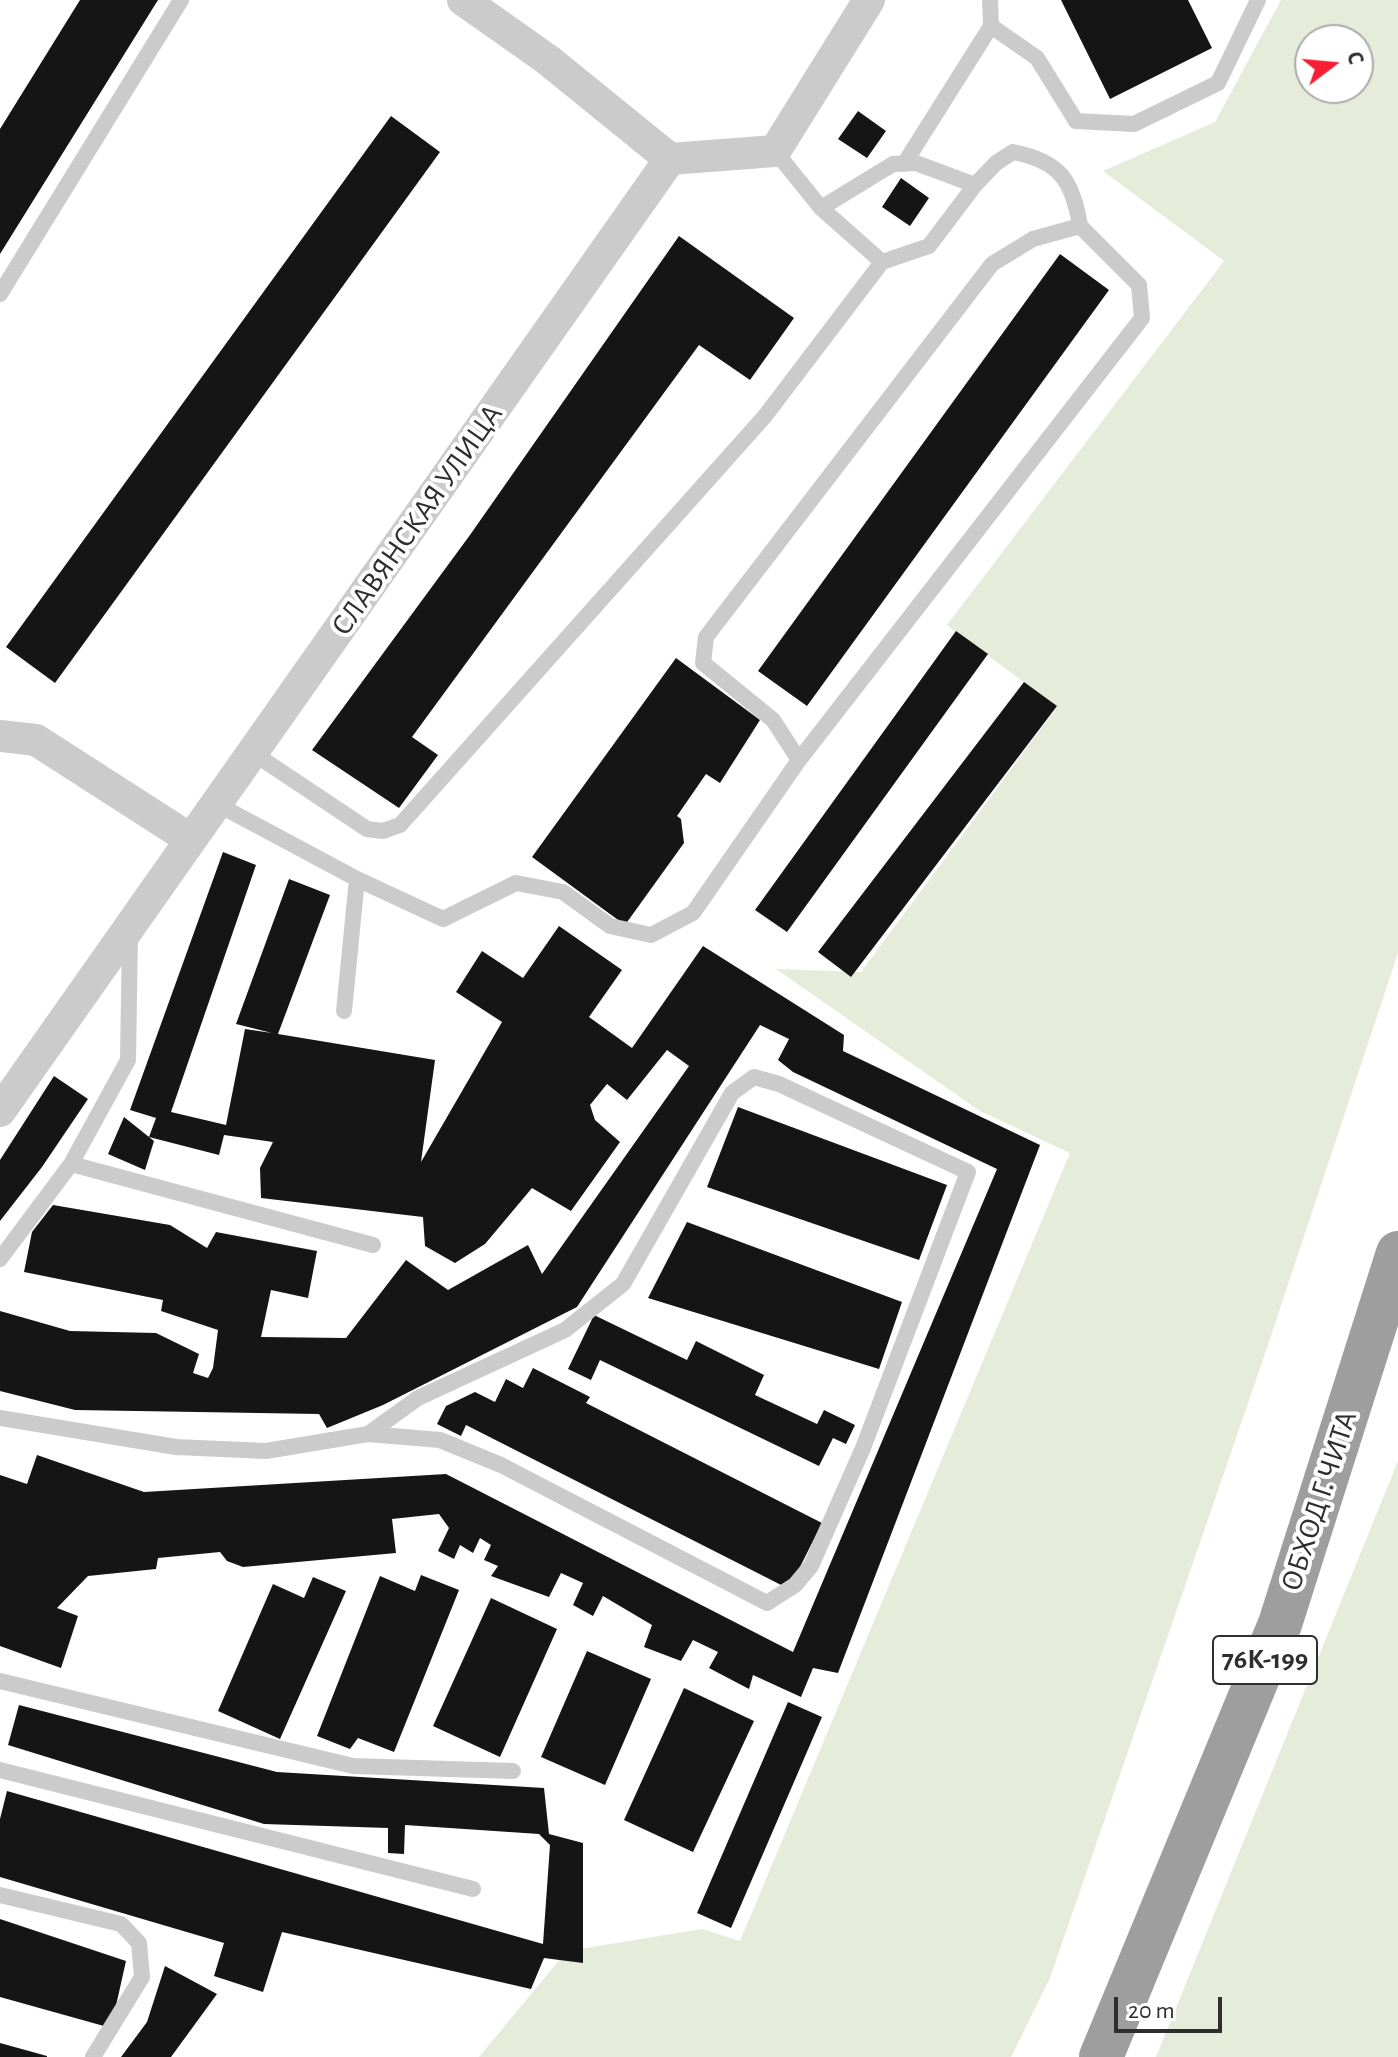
<!DOCTYPE html>
<html>
<head>
<meta charset="utf-8">
<style>
	body { margin:0 }
	#map { position:relative; width:1398px; height:2057px; overflow:hidden; background:#fff; font-family:"Alegreya Sans",sans-serif }
	canvas { display:block }
	.north { position:absolute; left:1294px; top:24px; width:80px; height:80px; box-sizing:border-box; background:#fff; border:2px solid #ababab; border-radius:50%; rotate:74deg; font-size:22px; font-weight:700; line-height:32px; text-align:center; color:#2e2e2e }
	.north::after { content:''; display:block; margin:auto; width:28px; height:36px; background:#f71e33; clip-path:polygon(50% 0,100% 100%,50% 72%,0 100%) }
	.scale { position:absolute; left:1114px; top:1997px; width:108px; height:36px; box-sizing:border-box; border:4px solid #2e2e2e; border-top:0; padding-left:10px; font-size:24px; line-height:28px; white-space:nowrap; color:#2e2e2e; -webkit-text-stroke:6px #fff; paint-order:stroke }
</style>
</head>
<body>
<div id="map">
<canvas width="1398" height="2057"></canvas>
<div class="north">С</div>
<div class="scale">20 m</div>
</div>
<script>
const ctx = document.querySelector('canvas').getContext('2d');
ctx.lineJoin = 'round';
function fillPath(path, color) {
  ctx.fillStyle = color;
  ctx.fill(path, 'evenodd');
}
function stroke(path, color, width, dash) {
  ctx.strokeStyle = color;
  ctx.lineWidth = width;
  ctx.lineCap = dash ? 'butt' : 'round';
  ctx.setLineDash(dash || []);
  ctx.stroke(path);
}
function label(font, color, halo, rows, align = 'center') {
  ctx.font = font + ' "Alegreya Sans",sans-serif';
  ctx.lineWidth = 8;
  ctx.setLineDash([]);
  ctx.textBaseline = 'middle';
  ctx.strokeStyle = halo;
  ctx.fillStyle = color;
  for (const [text, x, y, turn = 0] of rows) {
    ctx.save();
    ctx.translate(x, y);
    ctx.rotate((+turn || 0) * Math.PI / 180);
    ctx.textAlign = isNaN(turn) ? turn : align;
    if (halo) ctx.strokeText(text, 0, 0);
    ctx.fillText(text, 0, 0);
    ctx.restore();
  }
}
fillPath(new Path2D(`
	M1281,0h117v953l-131,395 -217,630 -39,79h-532l88,-106 135,-22 38,12 330,-788 -90,-42 -204,-142 85,3 196,-265 -110,-82 277,-364 -121,-90 112,-49zM1310,40h48v48h-48z
	M1398,1461v596h-242z`), '#e5edda');
fillPath(new Path2D(`
	M80,0h78l-158,254v-125z
	M1061,0h127l24,48 -102,51z
	M858,111l28,20 -19,27 -29,-19z
	M391,116l49,36 -385,531 -49,-36z
	M901,178l28,20 -19,28 -28,-19z
	M679,236l115,82 -44,62 -51,-35 -287,392 26,18 -39,53 -87,-58 158,-215z
	M1060,254l49,36 -302,416 -49,-35z
	M956,631l32,23 -201,278 -32,-22z
	M676,658l84,62 -40,63 -14,-9 -29,42 4,3 3,24 -59,82 -93,-68z
	M1024,682l33,24 -206,271 -33,-25z
	M223,852l33,13 -85,247 55,13 19,-96 27,4 -36,-9 53,-145 41,16 -52,139 157,26 -14,102 81,-140 -46,-30 26,-41 41,27 36,-52 63,44 -33,47 43,31 71,-102 141,89 -1,16 197,94 -202,528 -25,-5 -12,29 -48,-22 -4,14 -40,-21 9,-16 -25,-12 -12,21 -37,-14 8,-22 -49,-29 -10,20 -20,-11 10,-22 -22,-10 -12,24 -58,-21 7,-10 -14,-6 7,-15 -11,-7 -7,15 -13,-8 -6,14 -16,-8 11,-23 -10,-14 -47,5 4,34 -153,14 -16,-6 -7,-9 -62,6 -2,11 -68,7 -31,32 21,8 -17,52 -61,-22v-171l27,9 10,-29 107,37 302,-18 347,178 204,-483 -204,-97 -15,-12 11,-21 -29,-14 -183,282 -194,98 -56,23 -8,-14 -244,-4 -75,-19v-80l70,20 86,2 43,21 -6,19 15,5 5,-10 5,-38 -57,-19 2,-11 -139,-28 8,-40 21,-27 117,20 37,23 9,-16 101,19 -9,47 -37,-8 -10,47 85,1 60,-78 42,30 80,-45 14,29 147,-208 -22,-16 -40,50 -20,-16 -17,21 5,15 25,22 -49,69 -39,-23 -47,56 -30,19 -30,-17 -2,-29 -162,-19 -1,-30 13,-26 -49,-7 -5,20 -70,-18 7,-19 -26,-8z
	M54,1076l34,23 -46,68 -42,54v-61z
	M738,1107l209,78 -28,75 -212,-73z
	M124,1117l30,24 -9,29 -37,-16z
	M687,1222l215,80 -23,67 -231,-71z
	M594,1315l93,45 9,-19 68,34 -9,20 62,29 7,-14 31,15 -9,19 -13,-6 -14,28 -219,-106 -9,20 -23,-11z
	M533,1368l57,29 -4,6 236,120 -33,66 -323,-164 -5,11 -24,-12 9,-18 29,-14 20,10 11,-23 17,9z
	M421,1575l38,15 -65,162 -36,-14 -8,11 -33,-13 63,-160 35,15z
	M313,1577l33,14 -66,148 -62,-28 55,-127 31,14z
	M491,1598l66,31 -57,128 -67,-31z
	M587,1651l64,28 -46,106 -64,-28z
	M684,1688l70,33 -61,131 -69,-32z
	M788,1702l34,15 -91,211 -34,-15z
	M19,1705l258,67 267,16 5,46 34,9v120l-39,-5 -13,31 -249,-57 -19,60 -49,-16 10,-33 -224,-66v-58l7,-28 536,153 7,-99 -11,-11 -134,-9 -1,29 -16,-1v-25l-124,-4 -256,-79z
	M0,1919l126,42 -15,67 -111,-31z
	M165,1966l52,28 -46,63h-50l26,-35z
	M0,2043l47,13v1h-47z`), '#151515');
stroke(new Path2D(`
	M991,26l46,32 39,63 58,3 84,-41 40,-83
	M904,164l87,-138 -1,-26
	M821,208l72,-44 23,-1 59,22
	M0,294l181,-294
	M253,753l114,76 16,2 17,-6 365,-409 117,-154 -61,-54 -46,-57
	M799,760l-26,-40 -70,-57 3,-26 286,-373 41,-25 47,-13c-7,-45 -20,-65 -67,-74l-17,11 -21,22 -46,61 -47,16
	M215,803l142,76 86,40 73,-36 47,9 47,34 41,9 42,-22 106,-153 343,-442 -3,-33 -59,-59
	M344,1011l13,-132
	M71,1164l302,81
	M0,1259l71,-95 57,-104 2,-127
	M0,1418l176,29 90,4 102,-17 72,6 61,25 266,138 28,-18 16,-19 52,-118 105,-276 -189,-88 -25,-7 -22,16 -109,191 -58,46 -147,68 -50,36
	M0,1681l353,85 160,5
	M0,1770l473,119
	M0,1895l121,29 18,19 3,34 -49,80`), '#cbcbcb', 16);
stroke(new Path2D(`
	M463,0l85,60 122,99
	M0,736l36,4 154,99
	M0,1111l670,-952 105,-8 94,-151`), '#cbcbcb', 32);
stroke(new Path2D(`
	M1101,2057l179,-433 118,-371`), '#9e9e9e', 44);
for (const [x, y, w] of [
	[1265,1660,104]
]) {
  const box = new Path2D();
  box.roundRect(x - w / 2, y - 24, w, 48, 6);
  ctx.fillStyle = '#fff';
  ctx.fill(box);
  stroke(box, '#2e2e2e', 2);
}
label('bold 28px', '#2e2e2e', null, [
	["76К-199",1265,1660]
]);
label('30px', '#2e2e2e', '#fff', [
	["СЛАВЯНСКАЯ УЛИЦА",417,520,-55],
	["ОБХОД Г. ЧИТА",1319,1501,-72]
]);
</script>
</body>
</html>
